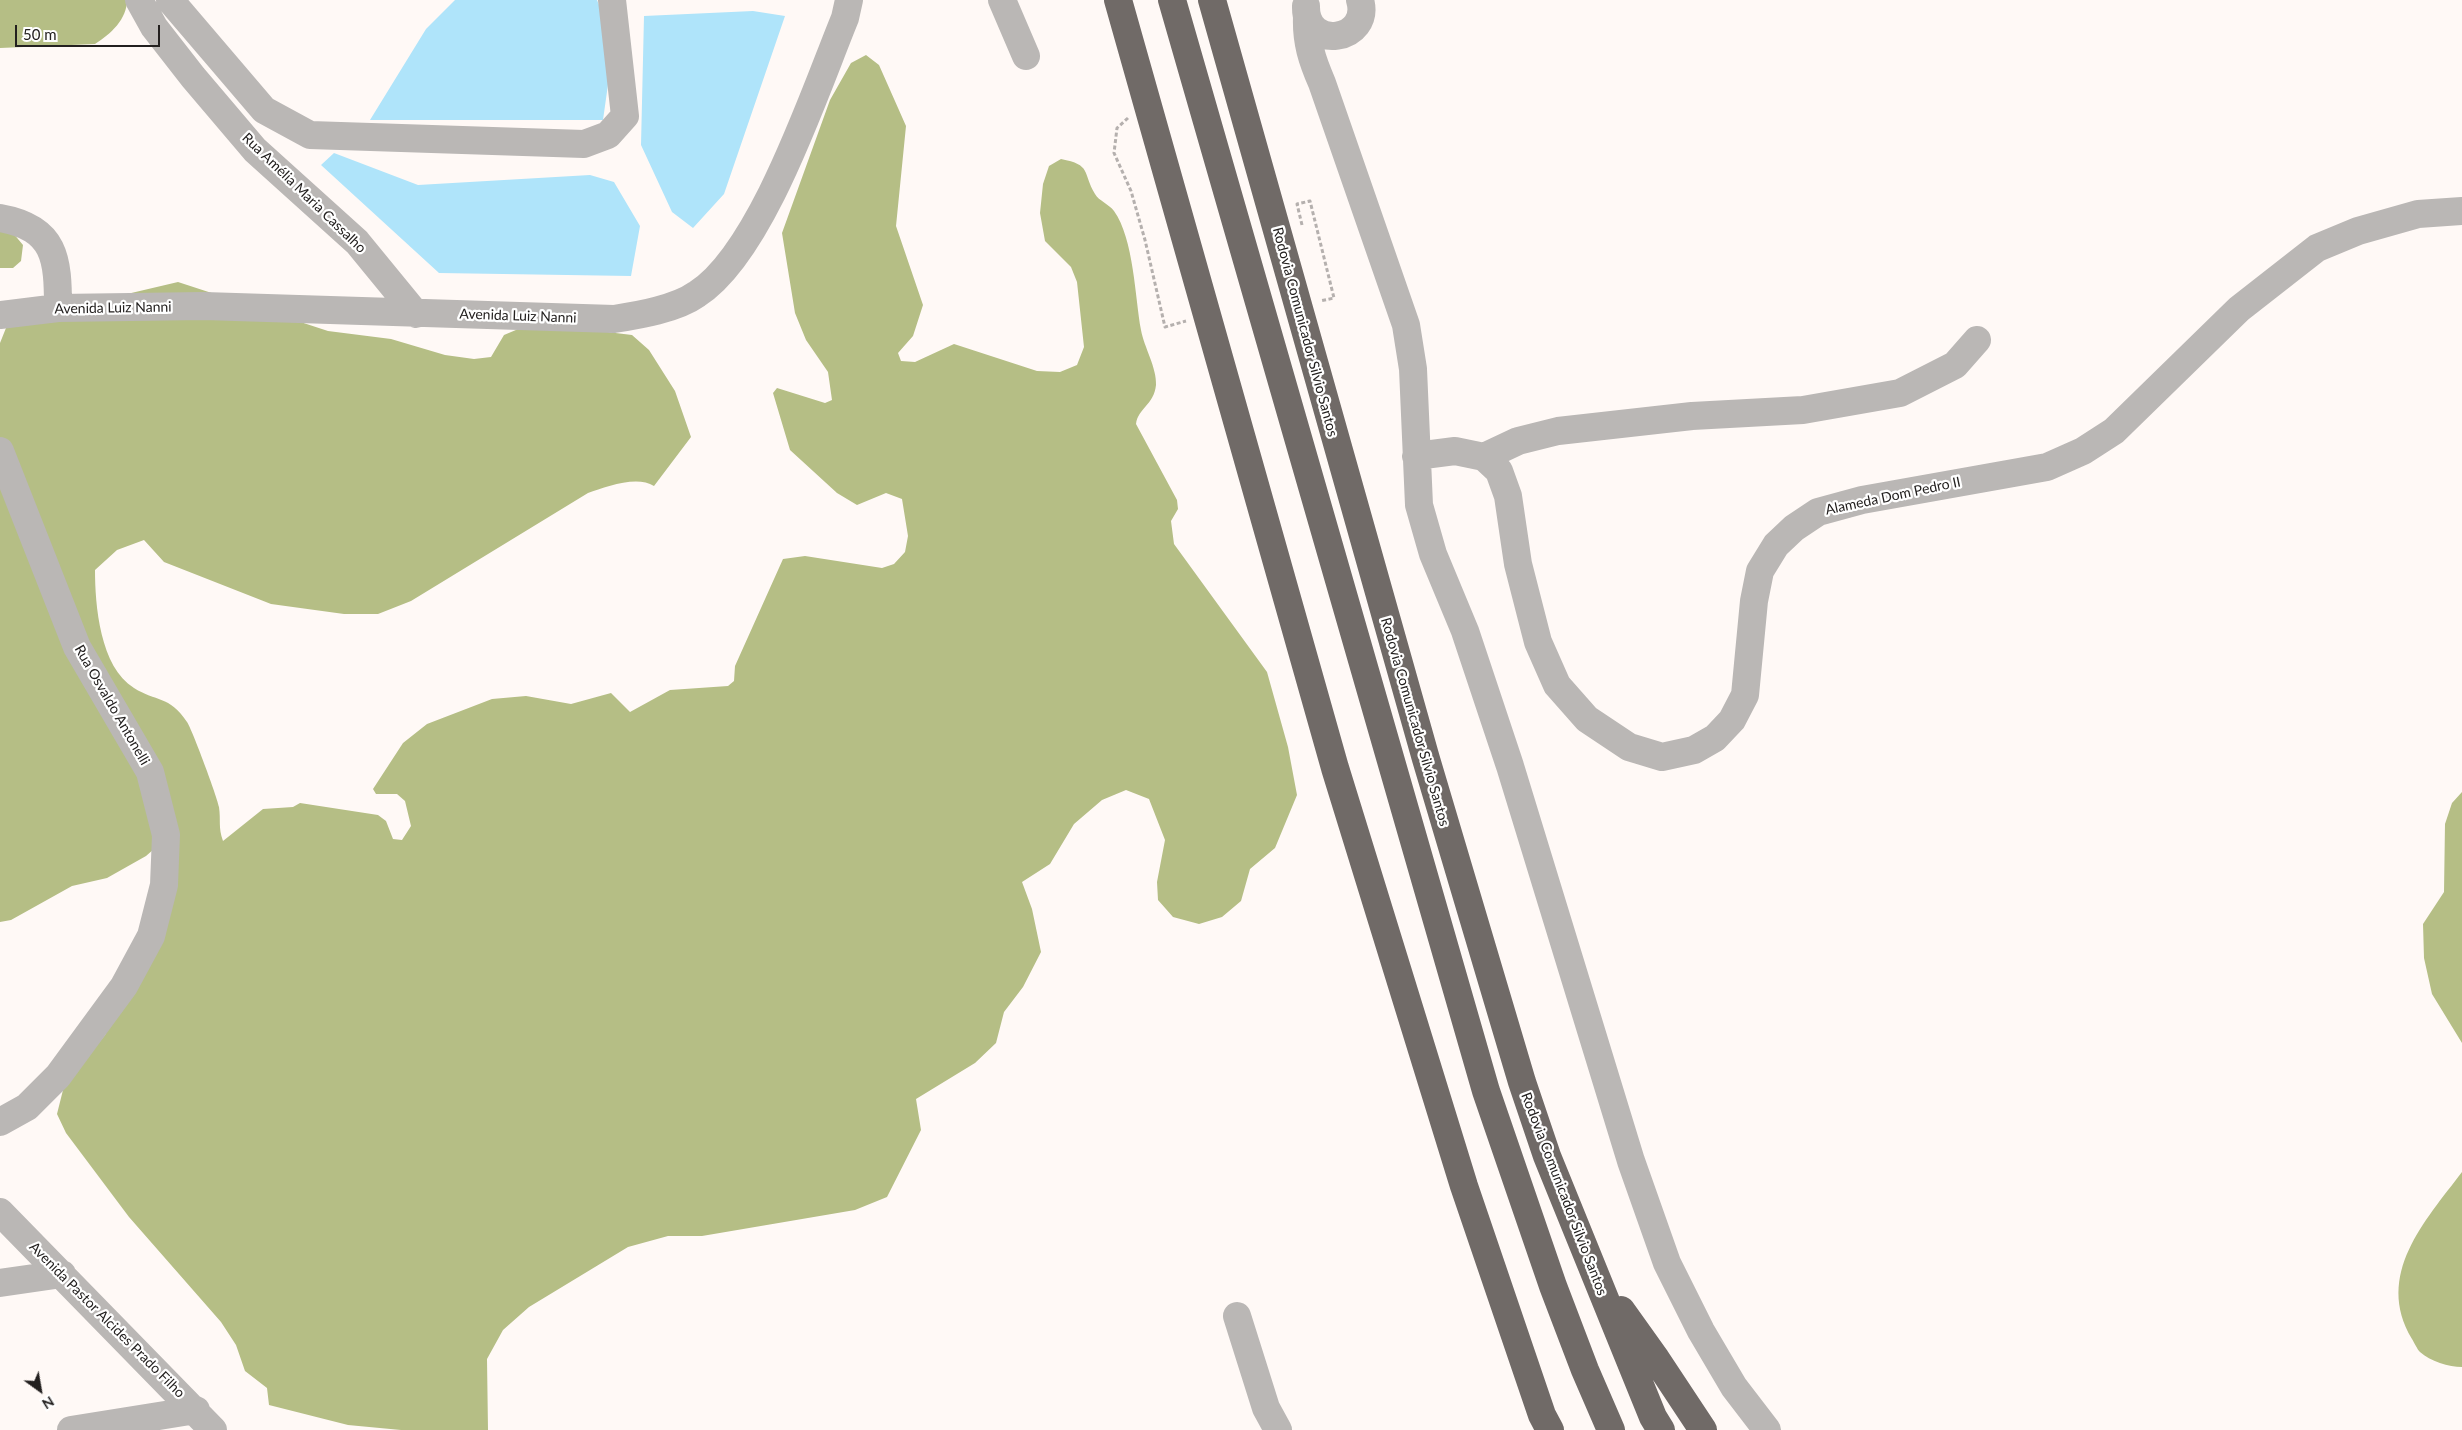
<!DOCTYPE html>
<html>
<head>
<meta charset="utf-8">
<style>
	body { margin:0 }
	#map { position:relative; width:2462px; height:1430px; overflow:hidden; background:#fff9f6; font-family:Lato,sans-serif }
	canvas { display:block }
	.north { position:absolute; left:15px; top:1365px; width:50px; height:50px; -webkit-text-stroke:4px #fff; paint-order:stroke; rotate:148deg; font-size:14px; font-weight:700; line-height:20px; text-align:center; color:#23201f }
	.north::after { content:''; display:block; margin:auto; width:18px; height:22px; background:#23201f; clip-path:polygon(50% 0,100% 100%,50% 72%,0 100%) }
	.scale { position:absolute; left:15px; top:25px; width:145px; height:22px; box-sizing:border-box; border:2px solid #23201f; border-top:0; padding-left:6px; font-size:15px; line-height:18px; white-space:nowrap; color:#23201f; -webkit-text-stroke:4px #fff; paint-order:stroke }
</style>
</head>
<body>
<div id="map">
<canvas width="2462" height="1430"></canvas>
<div class="north">N</div>
<div class="scale">50 m</div>
</div>
<script>
const ctx = document.querySelector('canvas').getContext('2d');
ctx.lineJoin = 'round';
function fillPath(path, color) {
  ctx.fillStyle = color;
  ctx.fill(path, 'evenodd');
}
function stroke(path, color, width, dash) {
  ctx.strokeStyle = color;
  ctx.lineWidth = width;
  ctx.lineCap = dash ? 'butt' : 'round';
  ctx.setLineDash(dash || []);
  ctx.stroke(path);
}
function label(font, color, halo, rows, align = 'center') {
  ctx.font = font + ' Lato,sans-serif';
  ctx.lineWidth = 4.5;
  ctx.setLineDash([]);
  ctx.textBaseline = 'middle';
  ctx.strokeStyle = halo;
  ctx.fillStyle = color;
  for (const [text, x, y, turn = 0] of rows) {
    ctx.save();
    ctx.translate(x, y);
    ctx.rotate((+turn || 0) * Math.PI / 180);
    ctx.textAlign = isNaN(turn) ? turn : align;
    if (halo) ctx.strokeText(text, 0, 0);
    ctx.fillText(text, 0, 0);
    ctx.restore();
  }
}
fillPath(new Path2D(`
	M0,0h127c0,19 -16,34 -32,44l-95,4z
	M866,55l13,10 27,61 -10,100 27,79 -10,31 -15,17 3,8 14,1 39,-18 83,27 23,1 17,-7 7,-18 -7,-65 -6,-15 -26,-26 -5,-28 3,-29 6,-18 12,-7c31,6 21,13 34,35 4,7 14,10 19,17 20,28 21,87 27,119 3,17 16,38 15,55 -2,20 -18,23 -20,39l41,76 1,9 -7,12 3,23 93,128 21,75 9,48 -22,53 -25,21 -9,32 -19,16 -23,7 -26,-7 -15,-17 -1,-18 8,-42 -16,-41 -23,-9 -24,10 -28,24 -24,40 -28,18 10,27 9,43 -18,35 -19,25 -8,31 -21,20 -59,36 5,31 -34,67 -32,13 -153,26h-34l-40,11 -99,60 -26,23 -16,29 1,71h-87l-53,-5 -79,-20 -2,-17 -22,-17 -9,-26 -15,-23 -92,-105 -63,-84 -9,-19 7,-28 41,-51 31,-69 34,-131 -24,21 -39,22 -35,8 -61,34 -11,2v-579l6,-15 104,-30 68,-16 150,49 63,8 54,16 29,4 17,-2 13,-22 19,-8 35,-1 74,9 17,15 26,41 16,46 -37,49c-17,-11 -49,1 -66,7l-177,108 -33,13h-34l-73,-10 -107,-42 -20,-22 -27,10 -22,20c0,35 5,97 39,118 22,14 35,7 53,34 5,7 31,77 32,85 2,14 -1,20 4,34l40,-32 30,-2 7,-4 78,12 8,6 7,18 9,1 9,-14 -6,-25 -8,-7h-21l-3,-5 30,-46 24,-19 65,-25 34,-3 45,8 40,-11 19,19 40,-22 58,-4 6,-5 1,-15 48,-107 22,-3 77,12 12,-4 11,-12 3,-16 -6,-37 -16,-6 -29,12 -20,-12 -47,-43 -17,-57 4,-5 48,15 7,-3 -4,-28 -22,-32 -11,-27 -13,-80 48,-133 21,-37z
	M0,227l13,6 10,12 -2,16 -8,7h-13z
	M2462,792v251l-30,-49 -8,-36 -1,-34 21,-32 1,-68 7,-21z
	M2462,1172v195c-13,0 -32,-6 -42,-15 -3,-3 -6,-10 -8,-13 -38,-64 13,-118 50,-167z`), '#b5be85');
fillPath(new Path2D(`
	M455,0h142l17,42 -11,78h-233l56,-91z
	M753,11l32,5 -61,178 -31,34 -21,-16 -31,-67 3,-129z
	M334,153l84,32 172,-10 24,7 26,44 -9,50 -192,-3 -118,-108z`), '#afe4fa');
stroke(new Path2D(`
	M1128,118l-11,10 -3,25 17,38 14,49 20,87 21,-6
	M1302,225l-5,-21 13,-3 24,97 -14,3`), '#b5b0ae', 3, [4, 2.5]);
stroke(new Path2D(`
	M139,0l15,27 39,50 62,73 102,92 59,72
	M170,0l94,110 46,25 274,9 24,-9 17,-19 -13,-116
	M1002,0l24,56
	M1306,6c-1,46 66,35 54,-6
	M1307,17c-1,25 5,43 15,66l84,242 7,44 6,136 14,49 32,77 45,135 121,395 36,102 34,68 33,56 33,43
	M0,218c56,10 58,41 58,90
	M0,315l58,-7 146,-2 410,13c25,-4 62,-10 83,-25 65,-42 118,-203 148,-276l4,-18
	M0,451l77,196 73,125 16,63 -2,50 -13,51 -27,50 -66,90 -31,31 -27,15
	M1416,456l39,-5 29,6 15,14 9,25 10,68 20,78 19,43 30,34 42,28 33,10 32,-7 21,-12 17,-18 13,-25 9,-94 6,-30 16,-26 18,-17 24,-16 44,-12 185,-33 36,-16 31,-20 125,-122 78,-61 41,-17 60,-17 44,-3
	M1484,457l34,-16 40,-10 134,-15 111,-6 97,-17 55,-28 22,-25
	M0,1212l213,218
	M0,1283l62,-9
	M1237,1316l29,92 12,22
	M71,1430l125,-20`), '#bab7b5', 28);
stroke(new Path2D(`
	M1118,0l217,768 129,418 78,229 8,15
	M1172,0l314,1091 67,195 32,84 26,60
	M1212,0l214,759 96,323 25,74 106,261 8,13
	M1621,1310l35,49 47,71`), '#706a67', 28);
label('14px', '#23201f', '#fff', [
	["Rua Amélia Maria Cassalho",304,193,44],
	["Avenida Luiz Nanni",113,308,-1],
	["Avenida Luiz Nanni",518,316,2],
	["Rodovia Comunicador Silvio Santos",1305,332,75],
	["Alameda Dom Pedro II",1893,496,-12],
	["Rua Osvaldo Antonelli",112,705,60],
	["Rodovia Comunicador Silvio Santos",1415,722,74],
	["Rodovia Comunicador Silvio Santos",1564,1194,69],
	["Avenida Pastor Alcides Prado Filho",107,1320,45]
]);
</script>
</body>
</html>
